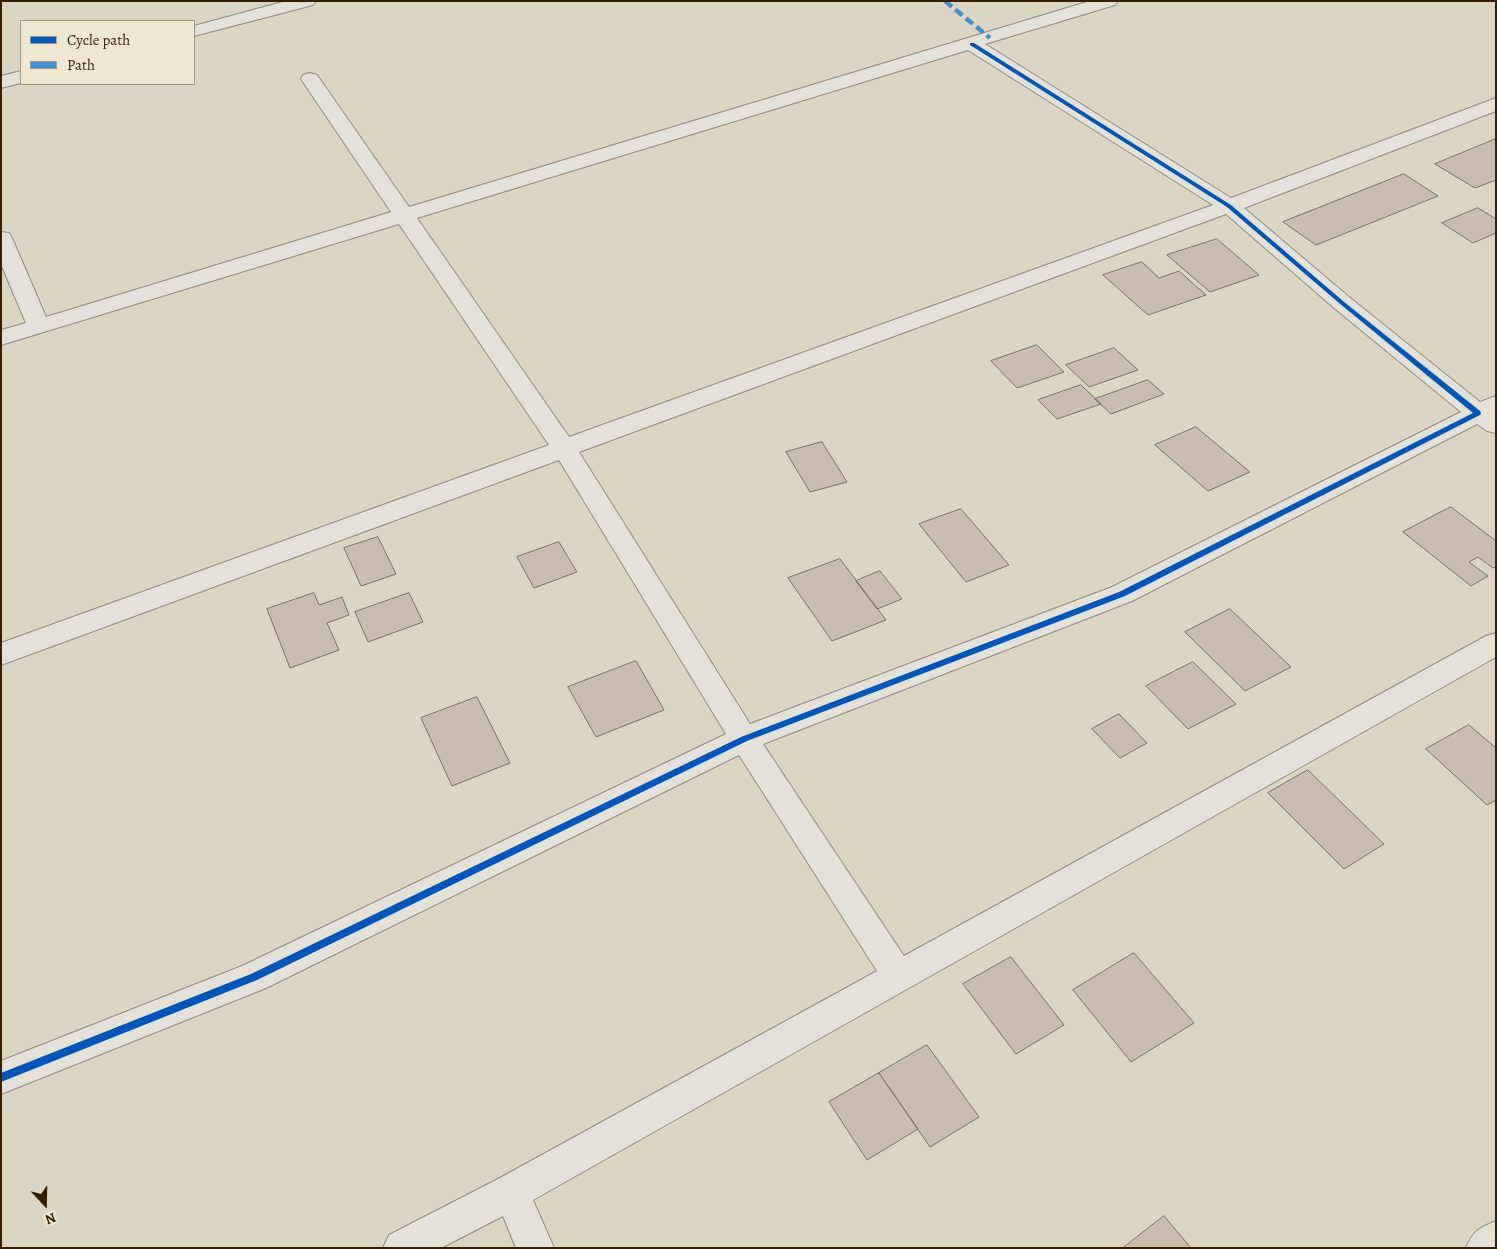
<!DOCTYPE html>
<html>
<head>
<meta charset="utf-8">
<style>
	body { margin:0 }
	#map { position:relative; width:1497px; height:1249px; overflow:hidden; background:#dcd5c4; font-family:Alegreya,serif }
	canvas { display:block }
	.frame { position:absolute; inset:0; border:2px solid #371e00; pointer-events:none }
	.legend { position:absolute; left:20px; top:20px; width:175px; height:65px; box-sizing:border-box; background:#efe7d2; border:1px solid #a5977e; margin:0; padding:6px 9px; list-style:none; font-size:15px; color:#371e00 }
	.legend li { display:flex; align-items:center; gap:10px; height:25px }
	.legend b { width:25px; border:1px solid #a5977e }
	.north { position:absolute; left:20px; top:1179px; width:50px; height:50px; -webkit-text-stroke:4px #efe7d2; paint-order:stroke; rotate:159deg; font-size:14px; font-weight:700; line-height:20px; text-align:center; color:#371e00 }
	.north::after { content:''; display:block; margin:auto; width:18px; height:22px; background:#371e00; clip-path:polygon(50% 0,100% 100%,50% 72%,0 100%) }
</style>
</head>
<body>
<div id="map">
<canvas width="1497" height="1249"></canvas>
<div class="frame"></div>
<ul class="legend">
<li><b style="height:6px;background:#0057b8"></b>Cycle path</li>
<li><b style="height:6px;background:#3e94d0"></b>Path</li>
</ul>
<div class="north">N</div>
</div>
<script>
const ctx = document.querySelector('canvas').getContext('2d');
ctx.lineJoin = 'round';
function fillPath(path, color) {
  ctx.fillStyle = color;
  ctx.fill(path, 'evenodd');
}
function stroke(path, color, width, dash) {
  ctx.strokeStyle = color;
  ctx.lineWidth = width;
  ctx.lineCap = dash ? 'butt' : 'round';
  ctx.setLineDash(dash || []);
  ctx.stroke(path);
}
const building = new Path2D(`
	M1496,139v41l-21,8 -40,-24z
	M1404,174l34,22 -122,49 -33,-23z
	M1478,208l18,11v14l-23,10 -31,-20z
	M1217,239l42,36 -49,17 -43,-37z
	M1142,262l17,16 20,-7 27,24 -58,20 -45,-40z
	M1037,345l27,27 -47,16 -26,-27z
	M1114,348l24,22 -49,17 -23,-22z
	M1148,380l16,14 -53,20 -16,-15z
	M1081,385l20,19 -44,15 -19,-19z
	M1196,427l54,45 -42,19 -53,-46z
	M822,442l25,40 -37,10 -24,-40z
	M1451,507l45,34v26l-3,1 -15,-11 -9,5 19,14 -17,10 -68,-54z
	M961,509l48,56 -43,17 -47,-58z
	M378,537l18,37 -35,12 -17,-38z
	M559,542l18,30 -43,16 -17,-31z
	M840,559l46,61 -54,21 -44,-63z
	M880,571l22,28 -25,10 -21,-28z
	M314,593l5,12 23,-8 7,18 -22,8 12,27 -49,18 -23,-59z
	M409,593l14,29 -55,20 -13,-30z
	M1230,609l61,58 -46,24 -60,-59z
	M636,661l28,49 -68,27 -28,-50z
	M1193,662l43,42 -48,25 -42,-43z
	M477,697l33,66 -58,23 -31,-68z
	M1119,714l28,29 -27,15 -28,-29z
	M1469,725l27,23v52l-9,5 -61,-56z
	M1308,770l76,74 -40,25 -76,-76z
	M1134,953l60,70 -63,39 -58,-72z
	M1011,957l53,68 -48,29 -53,-70z
	M927,1045l52,72 -49,30 -51,-74z
	M879,1073l39,56 -51,31 -38,-58z
	M1164,1216l27,32h-68z`);
fillPath(building, '#cabcb1');
stroke(building, '#776f62', 1);
const street = new Path2D(`
	M286,1h30l-3,4 -119,31v-10z
	M1090,1h28l-3,4 -130,39 246,154 265,-100v13l-252,97 105,89 131,105 16,-6v37l-9,-2 -10,-7 -345,177 -369,143 141,212 582,-320 10,-3v24l-963,543 21,48h-38l-13,-32 -62,32h-58l6,-13 109,-56 379,-208 -138,-216 -473,233 -265,106v-33l241,-95 484,-232 -167,-274 -558,205v-22l548,-198 -150,-221 -398,121v-15l25,-7 -25,-59v-32l8,1 3,5 34,79 345,-105 -90,-133 2,-4 7,-2 7,2 92,132zM968,50l245,155 -644,232 -152,-219zM1226,214l107,93 128,105 -349,175 -362,137 -171,-272z
	M21,71v12l-20,5v-12z
	M1496,1221v27h-30c7,-17 13,-20 30,-27z`);
stroke(street, '#90897b', 2);
fillPath(street, '#e4e1d8');
stroke(new Path2D(`
	M945,1l45,37`), '#3e94d0', 4.5, [9, 4.5]);
fillPath(new Path2D(`
	M970,43h4l257,162 112,96 137,110 1,2 -1,2 -355,181 -378,145 -490,239 -256,102v-9l250,-99 490,-237 378,-145 354,-179 -134,-110 -112,-96 -257,-162z`), '#0057b8');
</script>
</body>
</html>
